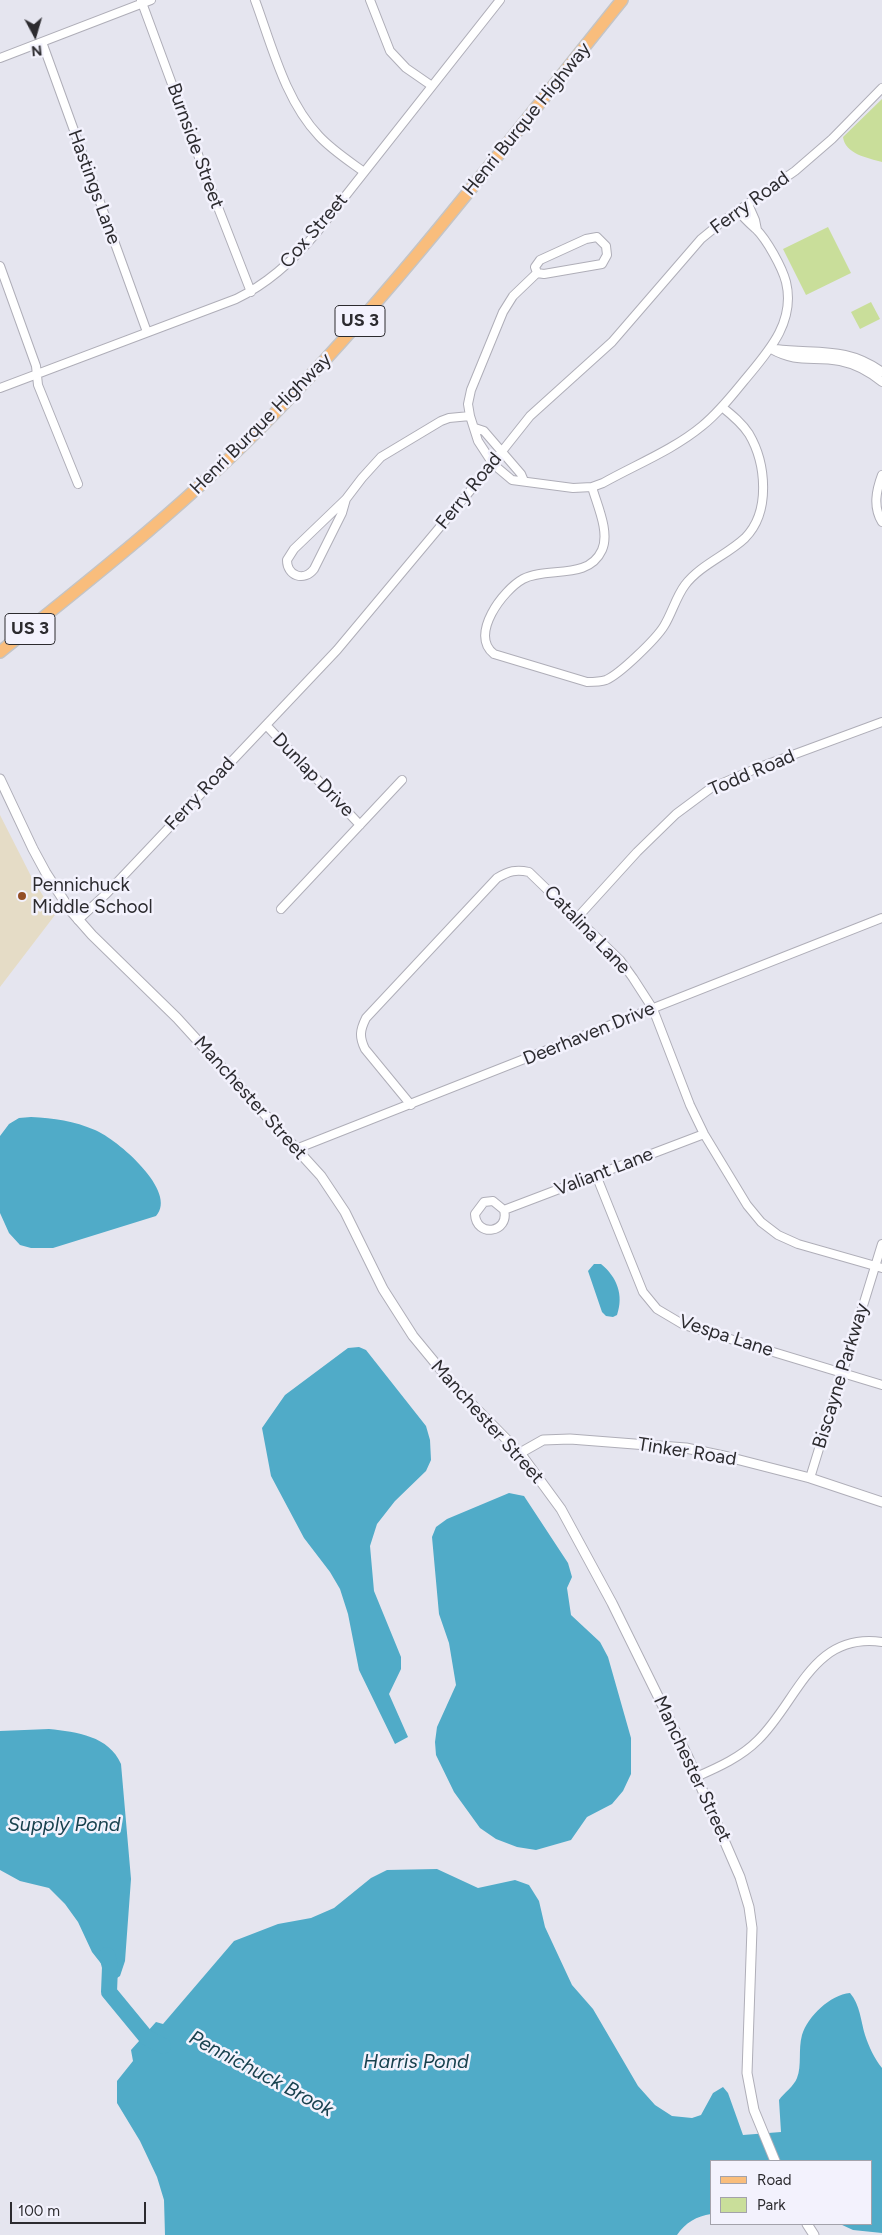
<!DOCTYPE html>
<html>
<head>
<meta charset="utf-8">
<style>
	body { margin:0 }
	#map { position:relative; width:882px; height:2235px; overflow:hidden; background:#e5e5ef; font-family:Figtree,sans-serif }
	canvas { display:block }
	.legend { position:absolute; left:710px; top:2160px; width:162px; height:65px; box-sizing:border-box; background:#f3f2fd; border:1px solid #a3a2ab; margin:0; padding:6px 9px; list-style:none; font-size:15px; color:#2c2b2f }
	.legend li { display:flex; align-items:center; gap:10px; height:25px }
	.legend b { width:25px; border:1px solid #a3a2ab }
	.north { position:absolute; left:10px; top:10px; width:50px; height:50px; -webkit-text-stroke:4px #f3f2fd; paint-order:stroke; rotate:174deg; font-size:14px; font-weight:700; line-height:20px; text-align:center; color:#2c2b2f }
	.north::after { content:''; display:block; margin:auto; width:18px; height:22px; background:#2c2b2f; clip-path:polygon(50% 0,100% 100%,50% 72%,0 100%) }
	.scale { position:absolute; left:10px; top:2202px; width:136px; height:22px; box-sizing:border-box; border:2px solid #2c2b2f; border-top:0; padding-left:6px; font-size:15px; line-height:18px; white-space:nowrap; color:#2c2b2f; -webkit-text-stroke:4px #f3f2fd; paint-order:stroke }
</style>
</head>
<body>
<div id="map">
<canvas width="882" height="2235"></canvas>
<ul class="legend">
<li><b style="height:6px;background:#f9bd7c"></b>Road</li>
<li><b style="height:14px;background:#c9de9a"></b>Park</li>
</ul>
<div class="north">N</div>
<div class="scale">100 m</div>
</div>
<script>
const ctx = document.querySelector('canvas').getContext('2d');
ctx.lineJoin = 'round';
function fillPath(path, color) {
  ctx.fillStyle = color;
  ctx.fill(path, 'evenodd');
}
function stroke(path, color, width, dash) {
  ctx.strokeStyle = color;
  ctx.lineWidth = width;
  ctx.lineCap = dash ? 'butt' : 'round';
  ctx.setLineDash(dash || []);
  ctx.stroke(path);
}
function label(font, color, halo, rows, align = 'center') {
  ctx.font = font + ' Figtree,sans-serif';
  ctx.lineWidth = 5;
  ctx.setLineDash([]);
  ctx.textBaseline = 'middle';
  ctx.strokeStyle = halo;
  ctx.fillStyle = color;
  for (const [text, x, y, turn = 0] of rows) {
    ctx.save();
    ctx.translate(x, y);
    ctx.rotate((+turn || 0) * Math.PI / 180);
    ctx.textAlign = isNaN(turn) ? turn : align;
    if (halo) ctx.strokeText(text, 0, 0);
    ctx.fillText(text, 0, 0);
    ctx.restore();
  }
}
fillPath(new Path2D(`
	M0,815l32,63 23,37 -55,72z`), '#e5dcc6');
fillPath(new Path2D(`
	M882,99v63c-14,-4 -37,-8 -39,-25z
	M828,227l23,46 -45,22 -23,-46z
	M871,302l9,17 -20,10 -9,-17z`), '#c9de9a');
fillPath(new Path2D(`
	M31,1117c23,1 43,4 64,13 22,9 84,62 61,86l-103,32h-22l-11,-3 -11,-12 -9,-20v-77l9,-12 10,-6z
	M594,1264h7c16,13 23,31 16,51l-4,2 -7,-1 -4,-4 -14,-41z
	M359,1347l7,3 60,76 4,14 1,20 -5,11 -31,30 -18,23 -7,22 4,45 27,66v12l-12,25 19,43 -13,7 -36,-74 -11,-56 -8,-25 -10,-17 -26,-34 -33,-62 -9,-48 23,-33 63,-47z
	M509,1493l15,3 44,67 4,14 -5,11 4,27 29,27 8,15 23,81v36l-8,17 -11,13 -25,13 -16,23 -35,10 -19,-3 -21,-8 -16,-11 -26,-36 -18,-37 -1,-13 2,-15 19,-42 -7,-42 -10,-29 -7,-77 4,-10 11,-8z
	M49,1729c28,3 60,7 72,35l10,115 -6,82 -5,15 -6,4 -22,-28 -14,-30 -13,-18 -16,-16 -29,-7 -20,-11v-139z
	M437,1869l41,19 37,-8 14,5 10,16 6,26 27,58 21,24 45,77 17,19 17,11 20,2 9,-3 12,-22 10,-6 5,6 15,42 38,-3 -2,-32c5,-7 15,-14 18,-22 5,-12 1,-29 5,-43 6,-19 28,-40 48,-42 10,11 11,29 15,42 4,12 9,23 17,33v165l-29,-3 -13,-6h31v-63h-160v53c-14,2 -26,9 -34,21h-512l-1,-35 -7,-23 -17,-36 -23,-38v-22l16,-20 -2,-11 25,-28 7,2 71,-83 44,-17 33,-6 23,-10 37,-30 16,-8z`), '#50abc8');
stroke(new Path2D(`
	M107,1955l3,12 -1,25 37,45 17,9`), '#50abc8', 16);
const minor = new Path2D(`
	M141,0l66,179 44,113
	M255,0c17,46 30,100 64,136 13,14 30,25 45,36
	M370,0l20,51 16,17 26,18
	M42,42l105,290
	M0,58l151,-58
	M748,204l7,16 2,10
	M0,266l36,100 2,19 40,99
	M537,273l-2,-6 5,-7 46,-21 11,-2 9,9 1,9 -5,9 -58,10 -7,-1 -24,23 -10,16 -32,78 -3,14 2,12 8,25 15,23 19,16 61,8 19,-1 11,-4c32,-18 70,-33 99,-57 15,-12 28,-28 41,-44 24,-29 53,-59 43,-100 -4,-15 -19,-42 -30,-53 -7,-6 -13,-11 -18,-19
	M771,349c27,15 41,7 69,12 15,3 30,11 42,21
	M776,349c41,5 71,-3 106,23
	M0,388l236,-89c33,-16 58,-39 81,-67l183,-232
	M475,428l9,3 37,43 3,7
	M882,475c-6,16 -9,32 0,47
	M592,487c5,18 18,45 10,63 -14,31 -55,16 -79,29 -20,11 -54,56 -29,75l93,28c6,0 13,0 19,-2 14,-6 50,-41 58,-54 8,-13 12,-29 21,-41 15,-20 42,-30 60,-47 26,-26 21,-75 4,-104 -7,-11 -17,-19 -27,-27
	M346,499l-4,14 -28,56c-10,13 -27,7 -27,-9l7,-11 52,-50 16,-21 19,-21 60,-36 8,-3 21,-2
	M266,725l94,100
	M281,909l121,-129
	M577,918l60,-66 39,-38 35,-26 49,-21 122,-45
	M78,920l29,-27 230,-243 143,-171 50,-63 82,-74 89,-103 22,-18 72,-50 37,-32 50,-51
	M411,1105l-46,-56c-6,-12 -5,-19 1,-31l131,-140c12,-7 19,-9 32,-6l91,88 13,18 20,31 37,96 14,29 43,71 14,17 17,13 20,9 84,24
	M296,1149l586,-231
	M596,1175l47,117 14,17 27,16 198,60
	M504,1210l-11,-9 -9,1 -9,12c1,24 35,19 29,-4l200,-76
	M810,1478l72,-234
	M696,1777c23,-10 45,-20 62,-37 40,-39 54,-108 124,-98`);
const tertiary = new Path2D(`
	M0,779l33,70 13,24 24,37 22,25 85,83 144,158 24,36 38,77 30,47 42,51 65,66 41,56 51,94 76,154 52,120 9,30 3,21 -5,145 7,37 21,51
	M520,1453l23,-13 27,-1 116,9 42,9 82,21 72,24
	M807,2224l7,11`);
const primary = new Path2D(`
	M0,652c95,-76 190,-151 274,-238 126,-129 235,-274 348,-414`);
stroke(minor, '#afaeb8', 10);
stroke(tertiary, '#afaeb8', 11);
stroke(primary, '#c4c4c5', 14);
stroke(minor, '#fff', 8);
stroke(tertiary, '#fff', 9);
stroke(primary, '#f9bd7c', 11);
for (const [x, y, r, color] of [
	[22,896,5,"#934e25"]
]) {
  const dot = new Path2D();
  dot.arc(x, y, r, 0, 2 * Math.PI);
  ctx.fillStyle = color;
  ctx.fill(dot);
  stroke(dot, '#f3f2fd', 2);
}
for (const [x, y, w] of [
	[360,321,50],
	[30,629,50]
]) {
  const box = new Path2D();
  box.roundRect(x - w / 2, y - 15.5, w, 31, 4);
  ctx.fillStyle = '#f3f2fd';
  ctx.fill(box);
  stroke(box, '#2c2b2f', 1);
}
label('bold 18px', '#2c2b2f', null, [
	["US 3",360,321],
	["US 3",30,629]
]);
label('19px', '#2c2b2f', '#f3f2fd', [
	["Henri Burque Highway",527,119,-51],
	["Burnside Street",195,146,70],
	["Hastings Lane",94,187,70],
	["Ferry Road",750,203,-36],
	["Cox Street",314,231,-49],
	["Henri Burque Highway",261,424,-45],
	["Ferry Road",469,491,-51],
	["Todd Road",752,773,-23],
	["Dunlap Drive",313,775,46],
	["Ferry Road",200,794,-47],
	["Catalina Lane",587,930,46],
	["Deerhaven Drive",589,1034,-22],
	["Manchester Street",250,1098,48],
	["Valiant Lane",604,1172,-21],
	["Vespa Lane",726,1336,18],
	["Biscayne Parkway",841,1376,-73],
	["Manchester Street",487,1422,48],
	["Tinker Road",687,1452,9],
	["Manchester Street",692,1769,65]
]);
label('19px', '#2c2b2f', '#f3f2fd', [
	["Pennichuck",32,885],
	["Middle School",32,907]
], 'left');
label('italic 20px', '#18414e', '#f3f2fd', [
	["Supply Pond",64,1825],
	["Harris Pond",416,2062],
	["Pennichuck Brook",261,2074,28]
]);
</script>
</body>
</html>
